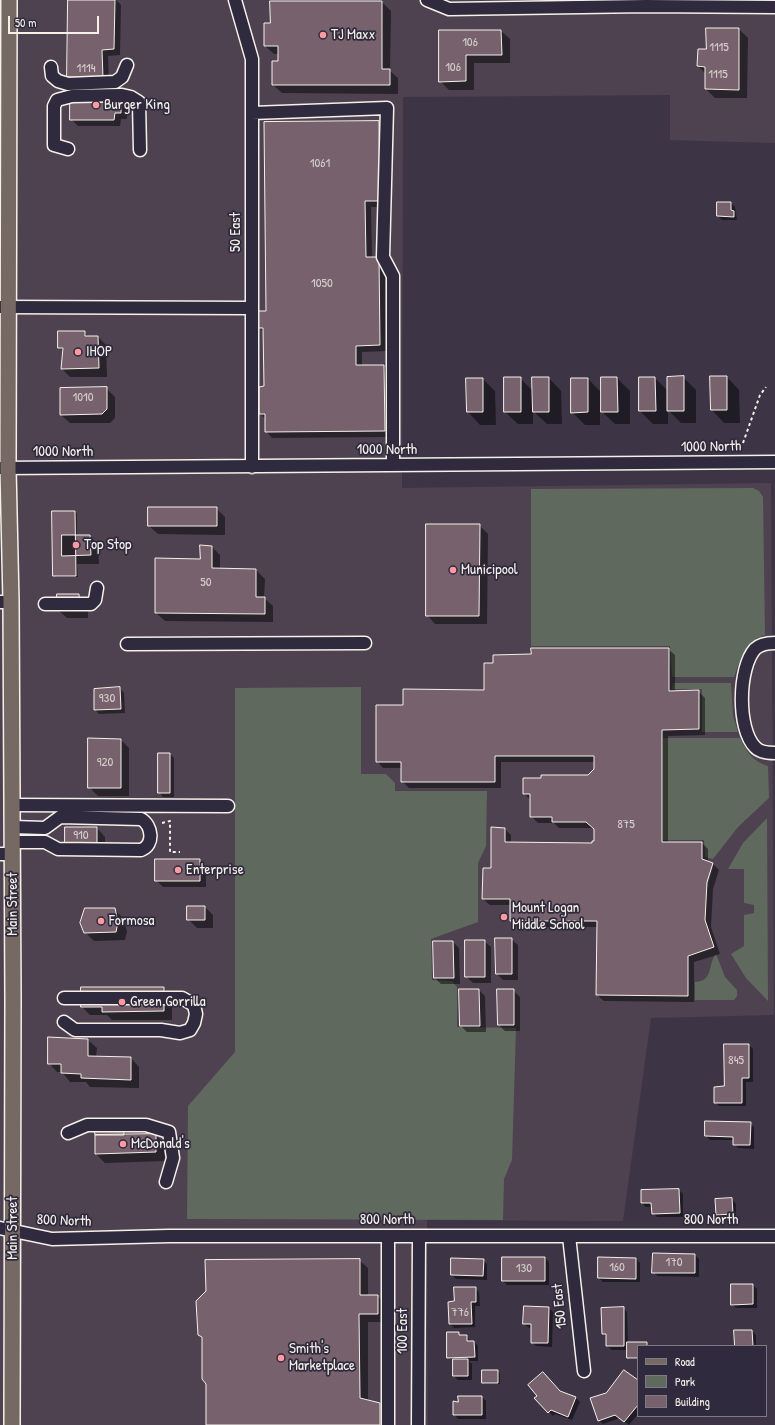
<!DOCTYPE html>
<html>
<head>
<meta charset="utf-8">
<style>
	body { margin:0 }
	#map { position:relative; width:775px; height:1425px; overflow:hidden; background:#3d3546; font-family:"Patrick Hand",sans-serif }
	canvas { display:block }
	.legend { position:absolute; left:637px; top:1345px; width:130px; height:72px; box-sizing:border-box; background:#2f2a3d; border:1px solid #7e7a81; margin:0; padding:5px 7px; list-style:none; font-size:12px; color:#f4f1e8 }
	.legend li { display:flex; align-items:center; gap:8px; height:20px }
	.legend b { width:20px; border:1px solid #7e7a81 }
	.scale { position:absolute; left:8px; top:16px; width:91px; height:18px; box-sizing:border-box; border:2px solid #f4f1e8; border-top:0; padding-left:5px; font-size:12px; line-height:14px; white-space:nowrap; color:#f4f1e8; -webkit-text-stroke:3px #2f2a3d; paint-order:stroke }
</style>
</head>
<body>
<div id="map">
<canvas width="775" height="1425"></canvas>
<ul class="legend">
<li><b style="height:5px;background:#766964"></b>Road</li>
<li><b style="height:11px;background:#60695d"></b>Park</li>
<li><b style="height:11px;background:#76616c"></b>Building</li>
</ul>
<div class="scale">50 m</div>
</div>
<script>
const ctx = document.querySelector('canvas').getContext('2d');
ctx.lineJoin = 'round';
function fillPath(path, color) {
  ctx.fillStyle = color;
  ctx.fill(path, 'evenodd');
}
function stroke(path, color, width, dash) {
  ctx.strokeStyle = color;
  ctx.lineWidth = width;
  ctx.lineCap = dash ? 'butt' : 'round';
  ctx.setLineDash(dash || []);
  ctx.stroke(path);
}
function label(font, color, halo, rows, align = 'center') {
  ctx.font = font + ' "Patrick Hand",sans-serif';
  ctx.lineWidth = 3.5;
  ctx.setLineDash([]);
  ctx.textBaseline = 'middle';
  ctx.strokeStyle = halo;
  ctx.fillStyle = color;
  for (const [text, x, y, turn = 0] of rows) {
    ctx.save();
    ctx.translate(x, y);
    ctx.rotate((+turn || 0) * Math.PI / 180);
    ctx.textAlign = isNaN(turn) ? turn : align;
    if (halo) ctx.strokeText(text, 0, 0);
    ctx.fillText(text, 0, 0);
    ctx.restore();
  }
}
fillPath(new Path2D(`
	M0,0h775v143l-105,-3v-45l-267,2 -1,391 369,-5 3,532 -123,3 -28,203 -196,-1 1,205h-428z`), '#4e4251');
fillPath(new Path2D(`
	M753,488l6,3 4,6 2,138c-20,6 -24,24 -31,42h-62l-2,-31h-139v-157z
	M673,683h58l2,33 5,16h-36v-43h-30z
	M361,687v87h25l9,9v8h92l-1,55 -8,17v59l-47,17 1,41 20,1 5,6v40l59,1 -4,132 -8,19 -1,41 -316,-1 1,-113 47,-54v-364z
	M663,738h77c7,14 12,23 28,28l1,32 -31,29 -25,32 -8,-2 -1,-17h-41z
	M767,818l1,183 -22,-23 -15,-24 13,-8v-31l10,-2v-8l-10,-2v-34h-16l15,-26z
	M716,954l9,23 12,13v6l-3,4h-39v-18c19,-1 12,-17 21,-28z`), '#60695d');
fillPath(new Path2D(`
	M69,0h47l5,5 -1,50 -12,1 1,28 -34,-1 -7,-6z
	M382,2l9,9 -1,60 8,7v16l-116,-1 -9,-8 6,-23v-8h-5l-9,-8z
	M707,29h32l9,9 -1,60h-32l-9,-9v-15l-8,-8 9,-16z
	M440,31h61l9,8v24h-36v27h-25l-9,-9z
	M121,99l6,7v13h-6l-1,7h-42l-7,-7z
	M379,122l6,6 1,79h-15l1,51 13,6 1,87 -24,1v14h22l6,6 1,65 -119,1 -6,-7v-12l-6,-5 5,-27v-54l-7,-6z
	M731,203l4,4 2,13h-15l-4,-4z
	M84,332l5,5h9l8,8 1,32h-37l-8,-8 2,-17 -5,-5z
	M727,377l12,13 1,33h-16l-12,-13z
	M520,378l14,14 15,-14 12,13 1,33h-15l-14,-13v13h-15l-13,-12z
	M617,378l13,13v33h-15l-15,-14v15h-15l-13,-13 16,-33 14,14z
	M655,378l13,13 16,-13 12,12v33h-15l-13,-13v14h-15l-13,-13z
	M483,379l12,12 1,34h-16l-12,-13z
	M106,388l9,9v21l-5,5h-40l-9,-8z
	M216,508l9,9v18l-67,-1 -9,-8z
	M53,512h22l2,1v23h13l8,9 1,19h-22l1,13h-22l-2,-2z
	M479,525l9,9 -1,90h-52l-8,-9z
	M212,547l8,8v15h36l9,9 -1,19 9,8v16l-108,-1 -9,-8z
	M58,595h21l9,9v14h-21l-9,-8z
	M668,649l7,6v37l23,-1 7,7v37l-37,1v107h34l6,6v13l5,2 6,6 -6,19 -2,38 9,27 -26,8v40l-90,-1 -7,-6 1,-68h-81l-6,-7v-15h-21l-7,-6 9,-30v-41l13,1 6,6v8l82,1 2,-2v-13l-1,-1h-35l-5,-5h-16l-7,-7v-16l-7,-6 64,-18 7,-7v-7h-94v26h-92l-7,-7v-13h-19l-6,-7 27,-55 81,-15zM711,866h2l-6,21h-2z
	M120,688l4,5 1,20 -26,1 -4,-4z
	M121,740l8,8v48h-31l-9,-9z
	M170,754l4,4v39h-11l-4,-5z
	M66,828h31l8,9v15z
	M200,860l6,7v20h-43l-7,-7z
	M205,907l8,8v13h-16l-9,-9z
	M114,909l9,9 4,13 -2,9 -31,1 -9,-9z
	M511,939l7,6v35h-15l-6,-6z
	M484,941l7,6v36h-18l-7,-7z
	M453,942l6,6 1,36h-19l-6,-6z
	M163,988l9,8v24h-60l-5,-5h-17l-8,-8z
	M479,990l6,6 1,36h-19l-6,-6z
	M513,990l7,7v34h-15l-6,-6z
	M49,1038l39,2 9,8 -1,9 35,1 8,9v21l-49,-1 -4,-5h-16l-8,-10h-5l-8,-9z
	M749,1045l4,4v33h-7v24h-27l-4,-4z
	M750,1123l4,4v22l-16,-1 -4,-4v-4h-24l-4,-4z
	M126,1130v6l29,-1 9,8 1,18 -60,2 -9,-9v-19z
	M679,1190l4,4v23h-26l-4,-4 -1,-6h-6l-4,-4z
	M732,1199l4,5v14h-15l-4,-4z
	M695,1255l4,4v18l-41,-1 -5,-4z
	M545,1258l4,4v23h-42l-4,-4z
	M452,1259l31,1 4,4v16l-31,-1 -4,-4z
	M636,1259l4,4v19h-37l-4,-4z
	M359,1260l9,8v28h9l9,8v18h-18v79l11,3 9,9v12h-181v-42l-4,-45 -4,-4z
	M753,1285l4,4v19h-21l-4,-4z
	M475,1288l4,4 1,14h-5v21l-21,1 -4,-4 6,-22z
	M549,1308l4,4 -1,35 -16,-1 -4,-4v-14h-3l-5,-4z
	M623,1308l4,4 1,31h19l1,2 -10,1v13h-8l-2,-2v-7h-16l-5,-4v-8l-4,-5z
	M752,1331l4,4v11h-20z
	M459,1333l3,3h5l4,6h3l4,4v15h-9l3,3v16h-14l-4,-4v-15l-6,-4z
	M483,1371h15l2,2v11h-15l-2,-2z
	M638,1382v32l-9,11 -9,-7 -17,6 -4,-4z
	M560,1392l16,6 4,4 -8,18 -17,-6 -2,2 -17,-18z
	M459,1397h23l4,4v18h-28l-4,-5 5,-11z
	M735,1416h19l-18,1z`), '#0007');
const building = new Path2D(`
	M68,0h47l-1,49 -12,1 1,28 -36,-1z
	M270,1h112v68h8v16h-118v-24h6v-15h-14v-23h6z
	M706,28h33v62l-34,-1v-22l-8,-1 1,-17h8z
	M439,30h62l1,25h-36v26l-27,1z
	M70,98h51v15h-6l-1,7h-44z
	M379,121l1,80h-15l1,56h13l1,88 -24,1v19h28l1,66 -120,1v-18h-6v-27l5,-1 -1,-58h-6v-17h9l-2,-189z
	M717,202h14v8l3,1v6l-17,-1z
	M58,331h27v5h13l1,32 -38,1 2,-21h-5z
	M684,376v35h-17v-34z
	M710,376h17v34h-16z
	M504,377h17v35h-17z
	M532,377h17v35h-16z
	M601,377h16l1,35h-17z
	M639,377h16l1,34h-17z
	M466,378h17v34h-16z
	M571,378h17v34l-17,1z
	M107,387v22l-5,5 -42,1v-27z
	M148,507h69v19h-69z
	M52,511h23l1,65h-23z
	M426,524h54l-1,92h-53z
	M62,535h28l1,20 -29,1z
	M200,545l12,1v22l44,1v28h9v17l-110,-1v-55l45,1z
	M57,594h22l1,16h-23z
	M531,648h138v43l30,-1v39l-37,1v112h40v17l11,4 -6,19 -2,38 9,27 -26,9v40l-92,-1 1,-74h-87v-22h-28l1,-31h8v-41l14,1v14l87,1v-2h2v-12l-8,-7h-34v-5h-22v-23h-7v-16h18v-3h47l6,-6v-13h-99v26h-94v-20h-25v-57h27v-16l81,1v-27h9v-8l38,-1z
	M120,687l1,22 -27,1v-21z
	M88,738l33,1v49h-33z
	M158,753h12v40h-12z
	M65,827h32v17h-32z
	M155,859h45v22h-45z
	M187,906h18v14h-18z
	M85,908h30l3,14 -2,10 -32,1 -4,-10z
	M495,938h17v36h-16z
	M465,940h20v37h-20z
	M433,941h20l1,37h-20z
	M81,987h83v24l-62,1v-5h-21z
	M459,989h20l1,37h-20z
	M497,989h17v36h-16z
	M48,1037l40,2v17l43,1v23l-50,-2v-4l-20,-1v-9h-13z
	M724,1044h25v34h-7v25h-28v-16l10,-1z
	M705,1121l46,1 -1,23h-17v-8l-28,-1z
	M124,1127v8h-29l-1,-7z
	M156,1134v18l-61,2v-19z
	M679,1189l1,24 -28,1 -1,-11h-10v-13z
	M732,1198l1,16 -17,1 -1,-16z
	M653,1253l42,1v19h-43z
	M502,1257h43v24h-43z
	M598,1257l38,1v21l-38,-1z
	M451,1258l33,1 -1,17 -32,-1z
	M360,1259v36h18v19h-19l1,84 20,5v22h-174v-41l-4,-5v-42l-4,-2 -2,-34 10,-10 -1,-31z
	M731,1284h22v20l-22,1z
	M454,1287h22v15h-5l1,22h-23l-1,-22 6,-1z
	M524,1306l25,1 -1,36h-17v-19h-8z
	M624,1307v39h-18v-12h-4l-1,-26z
	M734,1330h18l1,16h-18z
	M447,1332h12v3h8v6h7l1,16 -28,1z
	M627,1342h20v4h-9v12h-11z
	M453,1359h15v17h-15z
	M482,1370h16v13h-16z
	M624,1370l14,10v25l-14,17 -9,-7 -17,6 -8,-23 16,-5z
	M543,1372l17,19 16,6 -8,20 -17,-7 -3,3 -14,-15 3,-2 -9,-11z
	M458,1396h24v19h-29v-14l5,1z`);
fillPath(building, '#76616c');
stroke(building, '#f4f1e8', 1);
const minor = new Path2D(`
	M235,0l17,59v408
	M427,0l22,9 197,-3 129,1
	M51,67l1,9 6,5 10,3 47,-2 7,-5 5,-12
	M252,113l135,-5 -4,149 10,19v189
	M68,149l-14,-4v-39l3,-6 15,-4 50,-1 9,2 8,5 1,48
	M0,307l252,1
	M0,468l775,-6
	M0,602h11
	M45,604h46l4,-4 2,-12
	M775,643c-7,0 -15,1 -20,6 -17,19 -18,80 0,98 4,5 14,6 20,6
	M127,644l238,-1
	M12,805l216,1
	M12,842h33l13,7 83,1c14,-5 11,-25 0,-31l-81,-2 -15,11 -33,-1
	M0,854h12
	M64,1022l11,8h86l19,3 10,-3 4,-7 2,-9 -2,-9 -12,-7h-118
	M68,1133l19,-8h59l23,7 4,26 -7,24
	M0,1228l52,11 117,-3h606
	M569,1236l15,135
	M388,1425v-189
	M418,1425l1,-189`);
const major = new Path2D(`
	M9,0l-1,468 3,134 2,398 -1,425`);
stroke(minor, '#f4f1e8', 15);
stroke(major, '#f4f1e8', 18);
stroke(new Path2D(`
	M743,443l17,-48 6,-8
	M162,823l8,-2v31h10`), '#f4f1e8', 2, [3, 3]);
stroke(minor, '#2f2a3d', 12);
stroke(major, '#766964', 15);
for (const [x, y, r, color] of [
	[323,35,4,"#ff9aa2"],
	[96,105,4,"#ff9aa2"],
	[78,352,4,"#ff9aa2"],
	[76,545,4,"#ff9aa2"],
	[453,570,4,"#ff9aa2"],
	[178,870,4,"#ff9aa2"],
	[504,917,4,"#ff9aa2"],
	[101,921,4,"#ff9aa2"],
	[122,1002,4,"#ff9aa2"],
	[123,1144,4,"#ff9aa2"],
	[281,1358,4,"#ff9aa2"]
]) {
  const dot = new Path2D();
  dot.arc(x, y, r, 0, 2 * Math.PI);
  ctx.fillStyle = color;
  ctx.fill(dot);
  stroke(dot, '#2f2a3d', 1.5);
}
label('13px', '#d4cdc9', null, [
	["106",470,43],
	["1115",719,48],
	["106",453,68],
	["1114",86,69],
	["1115",718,75],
	["1061",320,164],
	["1050",322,284],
	["1010",83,398],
	["50",206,583],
	["930",107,699],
	["920",105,763],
	["875",626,825],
	["910",81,836],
	["845",736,1061],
	["170",674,1263],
	["160",617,1268],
	["130",524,1269],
	["776",460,1313]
]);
label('15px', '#f4f1e8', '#2f2a3d', [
	["TJ Maxx",331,35],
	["Burger King",104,105],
	["IHOP",86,352],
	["Top Stop",84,545],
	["Municipool",461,570],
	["Enterprise",186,870],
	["Mount Logan",512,908],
	["Middle School",512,925],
	["Formosa",109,921],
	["Green Gorrilla",130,1002],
	["McDonald's",131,1144],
	["Smith's",289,1349],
	["Marketplace",289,1366]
], 'left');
label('15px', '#f4f1e8', '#2f2a3d', [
	["50 East",236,232,-90],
	["1000 North",711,447,-1],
	["1000 North",387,450],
	["1000 North",63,452],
	["Main Street",13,904,-90],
	["800 North",387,1220],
	["800 North",711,1220],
	["800 North",64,1221,2],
	["Main Street",13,1228,-90],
	["150 East",560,1306,-96],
	["100 East",403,1331,-90]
]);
</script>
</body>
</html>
